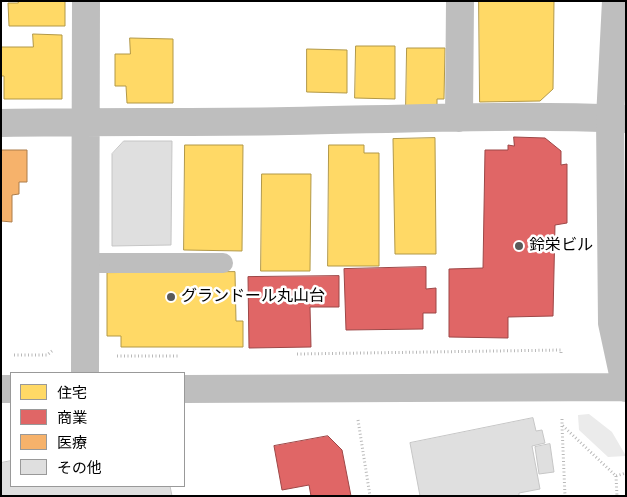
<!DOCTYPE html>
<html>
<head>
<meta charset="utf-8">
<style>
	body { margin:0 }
	#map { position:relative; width:627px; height:497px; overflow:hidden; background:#fff; font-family:"Nunito Sans","Noto Sans JP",sans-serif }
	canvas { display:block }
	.frame { position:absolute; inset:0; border:2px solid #000; pointer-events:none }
	.legend { position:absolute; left:10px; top:372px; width:175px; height:115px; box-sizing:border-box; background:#fff; border:1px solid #999; margin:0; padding:6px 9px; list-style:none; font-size:15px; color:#000 }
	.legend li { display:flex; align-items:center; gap:10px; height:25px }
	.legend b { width:25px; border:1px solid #999 }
</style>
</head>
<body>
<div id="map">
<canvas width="627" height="497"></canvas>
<div class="frame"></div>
<ul class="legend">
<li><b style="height:14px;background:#ffd966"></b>住宅</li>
<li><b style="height:14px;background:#e06666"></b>商業</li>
<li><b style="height:14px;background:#f6b26b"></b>医療</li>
<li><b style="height:14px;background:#dfdfdf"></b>その他</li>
</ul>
</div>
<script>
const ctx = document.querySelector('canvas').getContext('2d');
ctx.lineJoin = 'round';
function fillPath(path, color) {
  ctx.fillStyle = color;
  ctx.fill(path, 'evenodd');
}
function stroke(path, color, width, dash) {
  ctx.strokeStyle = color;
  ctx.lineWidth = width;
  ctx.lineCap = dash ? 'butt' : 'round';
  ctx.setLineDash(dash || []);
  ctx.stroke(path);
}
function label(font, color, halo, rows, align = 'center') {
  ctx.font = font + ' "Nunito Sans","Noto Sans JP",sans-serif';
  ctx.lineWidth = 5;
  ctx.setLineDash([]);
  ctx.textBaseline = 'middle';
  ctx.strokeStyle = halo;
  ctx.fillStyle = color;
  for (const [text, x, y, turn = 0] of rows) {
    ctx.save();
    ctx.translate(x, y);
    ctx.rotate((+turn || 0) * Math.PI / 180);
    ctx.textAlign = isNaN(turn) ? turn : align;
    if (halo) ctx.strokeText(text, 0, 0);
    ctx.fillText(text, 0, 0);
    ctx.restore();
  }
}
fillPath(new Path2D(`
	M589,414l23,18 14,24 -18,1 -29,-27 -1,-15z`), '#ebebeb');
const homes = new Path2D(`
	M18,1h47v25h-56l-1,-23h10z
	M479,1h75l-1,88 -13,12 -60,1z
	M33,34l29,1v64h-58v-23h-3v-29h32z
	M130,38l43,1v64h-46l-1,-17h-11v-32h15z
	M356,46h39v53l-40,-1z
	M407,48h38l-1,51h-7v8h-31z
	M307,49l40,1v43l-40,-1z
	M435,138l1,116h-41l-2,-115z
	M185,145h58l-1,106 -58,-1z
	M329,145h35v8h15v113h-51z
	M262,174h49l-1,97h-49z
	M235,272l1,49h7v26h-122v-11h-14v-63z`);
fillPath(homes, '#ffd966');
stroke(homes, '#b29847', 1);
const shops = new Path2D(`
	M514,137l31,1 16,13v14l6,-1v59l-12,2 -2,91 -45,1v21l-59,-1v-68l34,-1 2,-118h23v-5l6,1z
	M426,267v22l10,-1v25h-13v16l-77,1 -2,-61z
	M339,276v31h-29l1,40 -62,1 -1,-71z
	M328,436l14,14 9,46h-40l-2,-11 -27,5 -8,-44z`);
fillPath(shops, '#e06666');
stroke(shops, '#9d4747', 1);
const health = new Path2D(`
	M1,150h26v32h-8v12l-7,1v27l-11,-1z`);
fillPath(health, '#f6b26b');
stroke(health, '#ac7d4b', 1);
const building = new Path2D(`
	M124,141h48l-1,104 -59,1v-92z
	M533,418l3,13 6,-1 3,13 -13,3 8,43 -21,4v3h-99l-10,-53z
	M550,444l4,28 -15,2 -4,-27z
	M11,461v25h159l2,10h-171v-33z`);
fillPath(building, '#dfdfdf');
stroke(building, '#c6c6c6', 1);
stroke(new Path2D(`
	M297,354l264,-4v5
	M14,355h33l5,-4
	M117,356h61
	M562,419v6l54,51 10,-3
	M358,420l12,76
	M562,426l3,70
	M616,476l1,20`), '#b9b9b9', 3, [1, 2.5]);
stroke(new Path2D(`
	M86,263h137`), '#bebebe', 20);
stroke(new Path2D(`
	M459,118l1,-117
	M1,123c96,-2 192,0 288,-2 112,-2 225,-7 337,-2
	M85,373l1,-372`), '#bebebe', 28);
stroke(new Path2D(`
	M616,1l-6,117 2,205 14,65
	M1,389h10
	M184,389l442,-2`), '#bebebe', 28);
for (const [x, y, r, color] of [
	[519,246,5,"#595959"],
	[171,297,5,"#595959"]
]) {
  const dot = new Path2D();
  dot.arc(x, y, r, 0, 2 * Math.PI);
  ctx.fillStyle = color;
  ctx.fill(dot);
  stroke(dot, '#fff', 2);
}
label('16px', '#000', '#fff', [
	["鈴栄ビル",529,246],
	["グランドール丸山台",181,297]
], 'left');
</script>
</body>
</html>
